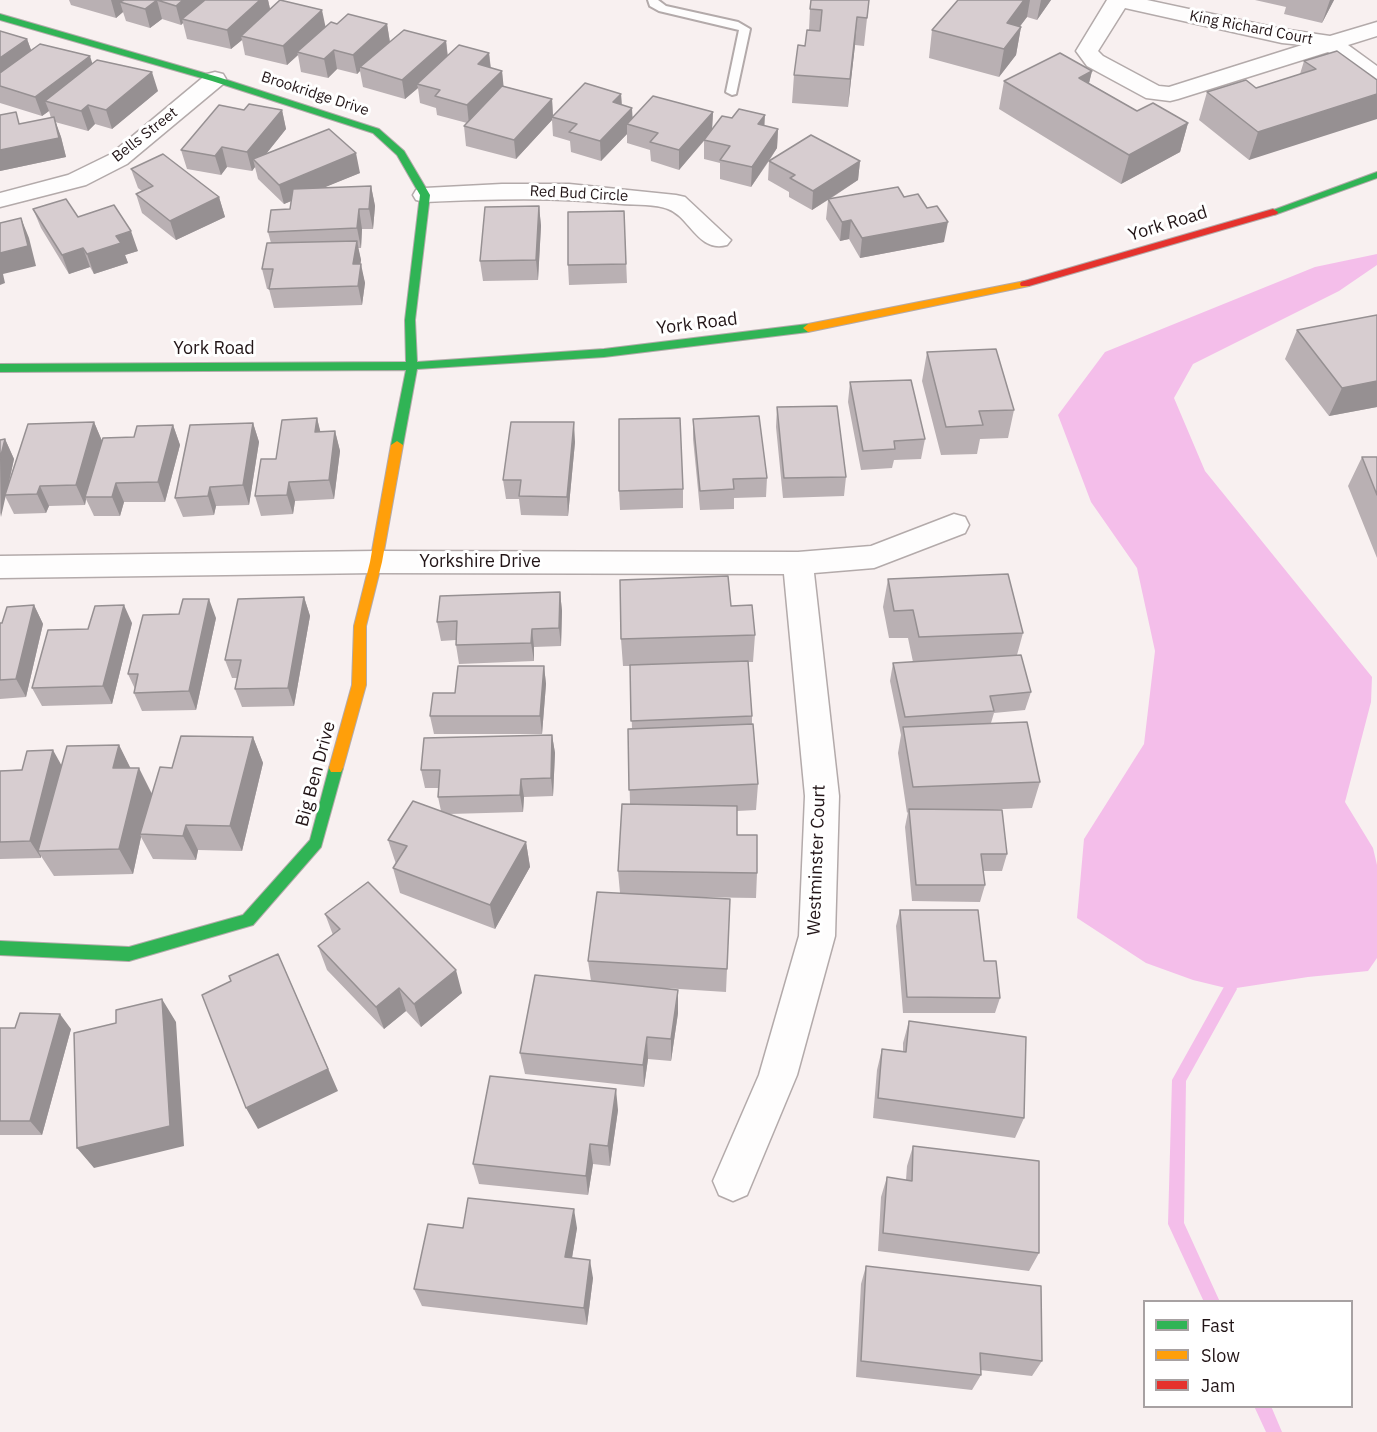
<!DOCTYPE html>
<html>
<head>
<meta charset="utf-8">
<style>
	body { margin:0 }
	#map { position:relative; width:1377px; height:1432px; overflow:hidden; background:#f8f0f0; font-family:"IBM Plex Sans",sans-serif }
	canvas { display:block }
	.legend { position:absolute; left:1143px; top:1300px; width:210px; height:108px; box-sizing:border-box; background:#fff; border:2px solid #a7a1a2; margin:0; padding:8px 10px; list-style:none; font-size:18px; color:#221517 }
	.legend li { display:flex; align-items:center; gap:12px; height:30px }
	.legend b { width:30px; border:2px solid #a7a1a2 }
</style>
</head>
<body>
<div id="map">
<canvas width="1377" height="1432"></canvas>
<ul class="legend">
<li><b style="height:8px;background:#30b455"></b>Fast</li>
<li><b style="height:8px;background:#ff9f0a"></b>Slow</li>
<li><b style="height:8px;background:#e5322d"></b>Jam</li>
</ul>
</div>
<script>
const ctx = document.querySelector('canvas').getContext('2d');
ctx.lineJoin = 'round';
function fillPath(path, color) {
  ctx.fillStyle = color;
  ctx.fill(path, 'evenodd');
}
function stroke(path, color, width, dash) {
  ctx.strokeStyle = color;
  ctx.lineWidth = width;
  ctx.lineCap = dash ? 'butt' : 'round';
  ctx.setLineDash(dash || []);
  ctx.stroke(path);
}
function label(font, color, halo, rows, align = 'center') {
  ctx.font = font + ' "IBM Plex Sans",sans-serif';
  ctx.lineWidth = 6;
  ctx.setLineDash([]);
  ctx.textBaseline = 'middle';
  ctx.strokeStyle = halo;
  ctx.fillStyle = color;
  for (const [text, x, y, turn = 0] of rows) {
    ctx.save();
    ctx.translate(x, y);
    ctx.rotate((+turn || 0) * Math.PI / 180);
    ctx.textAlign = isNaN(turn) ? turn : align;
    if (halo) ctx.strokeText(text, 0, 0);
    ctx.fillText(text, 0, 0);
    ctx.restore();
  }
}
fillPath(new Path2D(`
	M1377,254v11l-38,26 -146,73 -19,34 31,73 167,206 -1,25 -26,100 28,46 4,17v93l-9,13 -60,6 -78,12 -37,-9 -47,-17 -69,-45 7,-79 60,-95 11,-93 -18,-83 -46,-66 -33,-87 47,-63 210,-85z`), '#f4beea');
fillPath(new Path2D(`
	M1230,983l5,2 2,4 -51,92 -2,142 36,79h-16l-36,-78 4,-144 53,-95z
	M1254,1406h17l11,26h-16z`), '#f4beea');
const lane = new Path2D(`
	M648,0h10l8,6 72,16 12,7 -14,65 -4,1 -6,-3 13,-62 -80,-19 -9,-5z`);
const street = new Path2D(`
	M1107,0h40l135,29 48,7 47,-14v14l-29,9 29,21v18l-8,-2 -41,-30 -150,47 -8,2 -24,-3 -59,-32 -11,-15zM1125,8l157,35 20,2 -133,42 -10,-1 -56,-30 -5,-5z
	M215,72l8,2 3,5 -3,5 -96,80 -41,21 -86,22v-14l68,-18 43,-21 96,-80z
	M502,184h67l107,11 9,2 46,43 -4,5c-29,8 -37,-28 -59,-36 -12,-5 -32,-4 -46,-5 -66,-7 -131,-5 -197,-2l-9,-2 -3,-5 3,-5 9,-2z
	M954,514l11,3 4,8 -4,8 -91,35 -60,5 25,223 -4,140 -38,139 -50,120 -14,6 -14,-6 -6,-14 46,-106 40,-139 6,-140 -21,-222 -408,-1 -376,5v-22l376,-5 422,1 73,-6z`);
const fast = new Path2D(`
	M0,14l218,63 161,52 25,22 26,44 -15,125 2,42 187,-13 204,-25 5,4 -5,4 -204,25 -187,12 -14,76 -6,4 -6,-4 15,-75 -406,2v-8l406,-2 -1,-42 15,-125 -23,-40 -24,-22 -161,-52 -212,-61z
	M1377,172v6l-100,36 -4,1 -5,-3z
	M336,762l5,2 2,4 -22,79 -68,78 -124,36 -129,-6v-14l129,6 114,-32 67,-75 19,-72 2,-4z`);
const slow = new Path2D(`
	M1025,281l5,3 -1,2 -221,46 -5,-4 5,-4z
	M397,441l6,4 -21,117 -16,64v59l-23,83 -2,4h-10l-2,-4 23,-83 2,-59 16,-64 21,-117z`);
const jam = new Path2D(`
	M1273,209l5,3 -1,2 -248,72h-8l-1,-2 1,-2z`);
stroke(lane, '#b3aaaa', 4);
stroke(street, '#b3aaaa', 3);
stroke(fast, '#b3aaaa', 2);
stroke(slow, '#b3aaaa', 2);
stroke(jam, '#b3aaaa', 2);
fillPath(lane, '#fefdfd');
fillPath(street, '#fefdfd');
fillPath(fast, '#30b455');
fillPath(slow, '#ff9f0a');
fillPath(jam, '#e5322d');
fillPath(new Path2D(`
	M69,0h199l2,9 55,18 12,-3h50l3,18 56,-1 2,15 41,-3 2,15 11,3 1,15 49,13 1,16 68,-21 1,11 11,12 80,-5 -1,16 52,-2 14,3 -1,19 -8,13h91l-2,19 -28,19 74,-2 40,45 -84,16 -11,-19 -9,2 -14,-22 2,-19 -16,10 -23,-13v-5l-21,-12 1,-19 -18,26 -31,-8v-16l-16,-4v-18l-25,29 -28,-9 -1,-11 -23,-7v-9l-26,27 -30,-9 -1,-11 -17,-5 -1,-16 -36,39 -50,-13 -2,-20 3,-3 -30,-8 -1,-7 -16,-5 -2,-15 -13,11 -42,-12 -3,-16 -3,3 -20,-5 -9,9 -27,-6 -3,-17 -11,10 -42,-10 -3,-15 -11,9 -44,-10 -4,-16 -2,2 -19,-6 -12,9 -24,-7 -3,-9 -7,6 -45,-13z
	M869,0l-5,46 -9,-1 -7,62 -56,-4 2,-28 11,-29 4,-16 1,-21z
	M958,0h93l-14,20 -10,-3 -7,9 1,1 -5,28 -17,22 -70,-19 3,-28z
	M1255,0h79l-12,23 -38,-9 2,-7z
	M0,31l27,8 4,11 62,14 65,27 -46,38 -17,-5 -7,7 -33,-9 6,15 5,20 -66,14v-56l21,9 30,-6 -2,-7 -7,5 -42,-13z
	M1304,61l73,19 -128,80 -50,-40 8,-28 49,-4 44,-14z
	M1092,71l-3,12 48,28 51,12 -8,29 -59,32 -122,-75 5,-28z
	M244,110h38l4,19 -20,25 94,19 -38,15 49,-2 4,20 -2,23h-11l-1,19h-3l3,12 -1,4 5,19 -3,22 -88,3 -5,-19h-2l-5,-20 9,-26 -3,-11 22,-23 1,-8 -7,3 -26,-25 -3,-12 -3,4 -25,-4 -6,8 -34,-6 -6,-19z
	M131,169l88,28 6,20 -49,23 -34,-27 -6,-19 6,-3 -4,-3z
	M539,206l2,20 -3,54 -55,1 -3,-20z
	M33,209l45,8 60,34 -13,4 3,8 -34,11 -4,-7 -21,7 -28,-46z
	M624,211l3,72 -58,2 -1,-20z
	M1377,315v92l-48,9 -44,-57 12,-29z
	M927,352l87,58 -6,28 -28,1 -3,15 -36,1 -19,-74z
	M850,382l75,57 -4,20 -27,1 -2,8 -31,2 -13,-68z
	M777,407l69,70 -2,19 -61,2 -7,-71z
	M317,418l3,14 15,-1 5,20 -6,48 -39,2 -2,13 -32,2 -6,-20 21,-37z
	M693,419l74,59 -1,19 -32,1v11l-34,1 -7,-71z
	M94,422l8,19 32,-4 39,-12 7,20 -15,57h-41l-4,14h-26l-8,-17 -1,6 -36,1 -3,7 -32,1 -9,-18 -5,21v-77l5,-1 9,20 -6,28z
	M253,423l6,19 -10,63 -33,1 -2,9 -31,2 -8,-19z
	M575,442l-7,74 -47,-1 -2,-16h-13l-3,-19z
	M1362,457h15v101l-29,-72z
	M683,489v19l-63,2 -1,-19z
	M888,579l135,54 -6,22 14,37 -6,18 -31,3 -3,10 49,59 -8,26 -57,2 32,44 -5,17h-19l2,14 -5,17 -68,-1 -7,-74 3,-15 -1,1 -9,-60 3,-18 -11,-54 3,-18 20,-1 -5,-24h-19l-6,-31z
	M560,592l2,19 -1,35 -27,1v14l-75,3 -3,-19v-5l-15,1 -4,-19z
	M304,597l6,19 -16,90 -52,1 -7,-18 2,-11h-5l-7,-18z
	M34,605l9,19 -17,73 -26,2v-76h2z
	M731,606l24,29 -2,27h-5l4,54v8l6,60 -2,26 -19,1v24l20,38 -1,25 -69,-1 43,2 -4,93 -62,-4 14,2v23l-7,48 -23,-2 -4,28 -119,-13 -5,-21 71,-72 -3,-20 32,-68 -2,-22 12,-67 -2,-75h4l-2,-63h-7l-2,-27z
	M216,618l-20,92 -54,1 -8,-18 1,-4 -7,-15z
	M132,623l-20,81 -70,2 -10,-18 56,-59z
	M544,666l2,18 -4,50h-108l-4,-18 25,-23z
	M552,735l3,18 -2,43 -29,1 -1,15 -74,2 77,28 4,25 -35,62 -95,-36 -7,-25 3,-4 -8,-24 53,-29 -3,-14v-9h-13l-4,-18z
	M253,737l10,26 -21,88 -44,-1 -2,10 -43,-1 -12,-22 -8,37 -79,2 -13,-20v2l-41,1v-88l62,-5 57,-21 11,23 22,26 -2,8 22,-34z
	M900,910l84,51 16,37 -5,15h-92l-7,-87z
	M325,914l137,79 -41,34 -15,-16 -22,18 -57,-59 -9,-24 15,-11z
	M909,1021l115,97 -9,20 -142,-20 4,-48 5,-21 21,2v-8z
	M0,1028l71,1 -29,106h-42z
	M618,1110l-8,56 -17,-2 -5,31 -109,-11 -6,-20z
	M913,1146l126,107 -10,18 -151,-20 3,-54 6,-20 19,3 1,-14z
	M463,1228h114l-5,30 21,20 -6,47 -165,-19 -8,-17z
	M866,1266l176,95 -10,15 -52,-6 1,5 -9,15 -116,-13 5,-93z`), '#b9b0b3');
fillPath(new Path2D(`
	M111,0h27l-18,2 3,10 -7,6z
	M157,0l5,19 -12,9 -5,-19z
	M183,0h30l-31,19 1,4 -2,2 -5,-19z
	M260,0h8l3,13 -30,23 1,4 -11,9 -4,-19z
	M1024,0h6l-3,17 -24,32 4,-26z
	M1041,0h10l-14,20z
	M1330,0h4l-12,23z
	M322,10l4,19 -29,23 1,3 -11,10 -4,-19z
	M857,17l-2,28 -7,62 2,-28z
	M387,24l3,19 -30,24v4l-3,3 -4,-19z
	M1021,27l-5,28 -17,22 5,-28z
	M27,39l7,19 -34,25v-25z
	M446,41l2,20 -31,23 1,4 -13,11 -3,-19z
	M334,50l3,19 -9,9 -4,-19z
	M489,53l2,20 -13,-9z
	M90,56l6,19 -51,26 4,10 -7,5 -7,-19z
	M502,71l2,19 -35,34 -2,-19z
	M1092,71l-7,28 -6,-21z
	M152,72l6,19 -46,38 -6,-19z
	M621,94l1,19 -9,-11z
	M1377,94v25l-128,41 9,-28z
	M552,99l1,19 -1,-1v3l-36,39 -2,-19z
	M88,105l7,19 -7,7 -7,-20z
	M632,108l1,18 -6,-2v10l-26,27 -1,-20z
	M282,110l4,19 -28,35 -5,-5 2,8 -3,4 -5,-19z
	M713,112l-1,19 -33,39v-20z
	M765,115l-1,19 -6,-10z
	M54,117l7,20 5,20 -66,14v-21z
	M1188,123l-8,29 -59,32 8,-29z
	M778,129l-1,19 -26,39 1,-20z
	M222,147l5,20 -6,8 -6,-19z
	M356,153l4,20 -76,31 -5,-19z
	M860,161l-2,19 -46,30 1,-19z
	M371,186l4,20 -2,23 -4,-20z
	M219,197l6,20 -49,23 -6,-19z
	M539,206l2,20 -3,54 -2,-20z
	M359,209l3,20 -1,19 -4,-20z
	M21,218l8,20 7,28 -33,8 2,9 -5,2v-32z
	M851,220l-2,19 -9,2 2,-19z
	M948,222l-4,20 -84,16 2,-20z
	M131,231l7,20 -13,4 3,8 -34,11 -7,-20 29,-18z
	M357,241l4,19 -3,23 -5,-19z
	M83,248l7,19 -21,7 -7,-19z
	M361,264l4,19 -3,22 -4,-19z
	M1377,381v26l-48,9 13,-28z
	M317,418l5,20 -7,-6z
	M94,422l8,19 -17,56 1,2 -1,6 -9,-20z
	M574,422l1,20 -7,74 -1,-19z
	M253,423l6,19 -10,63 -6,-20z
	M173,425l7,20 -15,57 -7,-20z
	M335,431l5,20 -6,48 -5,-19z
	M5,439l9,20 -13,58 -1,-58z
	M289,482l6,19 -2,13 -6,-19z
	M116,483l8,19 -4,14 -8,-19z
	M40,486l9,20 -3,7 -9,-19z
	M210,487l6,19 -2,9 -6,-19z
	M560,592l2,19 -1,35 -2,-18z
	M304,597l6,19 -16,90 -6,-18z
	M209,599l7,19 -20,92 -7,-19z
	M34,605l9,19 -17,73 -10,-18z
	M124,605l8,18 -20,81 -9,-18z
	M532,629l2,18v14l-3,-18z
	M544,666l2,18 -4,50 -2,-18z
	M552,735l3,18 -2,43 -2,-18z
	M253,737l10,26 -21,88 -12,-25z
	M119,745l13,26 -19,-3z
	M53,750l10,18 -25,83 3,5v2l-11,-17z
	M139,768l13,26 -10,41 -2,-1 1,3 -8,37 -14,-25z
	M521,779l3,18 -1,15 -3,-17z
	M186,825l12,25 -2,10 -13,-24z
	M526,842l4,25 -35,62 -5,-24z
	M278,954l60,137 -80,38 -12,-21z
	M456,970l6,23 -41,34 -7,-23z
	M399,988l7,23 -22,18 -8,-22z
	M678,990v23l-7,48v-22z
	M162,999l14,23 8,124 -90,22 -17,-20z
	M60,1014l11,15 -29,106 -12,-14z
	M647,1037l1,22 -4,28 -1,-22z
	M616,1089l2,21 -8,56 -2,-20z
	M590,1144l3,20 -5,31 -2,-19z
	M574,1209l3,19 -8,47 -4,-18z
	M590,1260l3,18 -6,47 -3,-17z`), '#969092');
const building = new Path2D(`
	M124,0h59l-7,6 -19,-6 -12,9 -25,-7z
	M205,0h55l-33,30 -45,-11z
	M280,0l42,10 -39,36 -42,-10z
	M811,0h58l-2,18 -10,-1 -7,62 -56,-4 4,-30 7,1 2,-16 13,1 2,-21 -12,-1z
	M958,0h66l-17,23 14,4 -17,22 -72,-19z
	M348,14l39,10 -34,31 -19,-5 -10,9 -27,-7 34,-30 6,2z
	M404,30l42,11 -44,39 -42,-13z
	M0,31l27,8 -27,19z
	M40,44l50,12 -55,41 -35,-11v-13z
	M459,45l30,8 -11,11 24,7 -35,34 -32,-9 5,-6 -23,-6z
	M1337,51l40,29v14l-119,38 -51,-40 39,-12 10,8 60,-19 -12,-8z
	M1060,53l32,18 -13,7 58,33 16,-8 35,20 -59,32 -125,-74z
	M97,60l55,12 -46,38 -18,-5 -7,6 -36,-10z
	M585,83l36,11 -8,8 19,6 -32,33 -31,-9 8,-8 -25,-7z
	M502,86l50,13 -38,41 -50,-14z
	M653,96l60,16 -34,38 -29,-8 8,-9 -31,-9z
	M249,104l33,6 -35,42 -25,-5 -7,9 -34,-6 38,-45 25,5z
	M739,109l26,6 -7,9 20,5 -26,38 -32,-7 10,-14 -26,-6 18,-24 10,2z
	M16,112l3,12 35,-7 5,21 -59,12v-35z
	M329,129l27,24 -77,32 -26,-26z
	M811,135l49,26 -47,30 -23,-13 5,-3 -26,-14z
	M163,154l56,43 -49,24 -34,-27 17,-8 -22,-17z
	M371,186l-2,23h-10l-2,19 -89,4 3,-22 19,-1 3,-20z
	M898,187l6,10 14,-3 9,14 10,-2 11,16 -86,16 -11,-18 -9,2 -14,-23z
	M66,199l12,18 36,-12 17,26 -15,5 5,7 -34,11 -4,-6 -21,7 -29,-46z
	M539,206l-3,54 -56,1 5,-54z
	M624,211l2,53 -58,1v-53z
	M21,218l7,28 -28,7v-30z
	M357,241l-4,23h8l-3,22 -89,3 4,-20h-11l5,-26z
	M1377,315v66l-35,7 -45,-58z
	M996,349l18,61 -35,1 4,14 -37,2 -19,-75z
	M911,380l14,59 -31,2 1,8 -32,2 -13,-69z
	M837,406l9,71 -62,1 -7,-71z
	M759,416l8,62 -34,1 1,10 -34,2 -7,-72z
	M317,418l-2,14 20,-1 -6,49 -40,2 -2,13 -32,1 6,-37h15l6,-39z
	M680,418l3,71 -64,2v-72z
	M94,422l-18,63 -36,1 -3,8 -32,1 23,-71z
	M511,422h63l-7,75 -48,-1 2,-16h-18z
	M253,423l-10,62 -33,2 -2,9 -33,2 15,-73z
	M173,425l-15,57 -42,1 -4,14h-27l18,-59 31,-1 3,-11z
	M5,439l-5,20v-19z
	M1362,457h15v38z
	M1008,574l15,59 -104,4 -6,-27 -19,1 -6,-32z
	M728,576l3,30 21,-1 3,30 -134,4 -1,-59z
	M560,592l-1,36 -27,1 -1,14 -75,2 1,-24 -20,1 3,-26z
	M304,597l-16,91 -53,1 6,-29h-16l13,-61z
	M183,599h26l-20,92 -55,2 4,-19h-10l15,-59 36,-1z
	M34,605l-18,74 -16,1v-57h2l5,-16z
	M124,605l-21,81 -71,2 16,-58 40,-1 7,-23z
	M1021,655l10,37 -41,4 4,15 -89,6 -12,-54z
	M748,661l4,55 -121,5 -1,-56z
	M458,666h86l-4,50h-110l3,-23h22z
	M1027,722l13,60 -127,5 -10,-60z
	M753,724l5,60 -129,6 -1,-61z
	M552,735l-1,43 -30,1 -1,16 -82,2 2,-27h-19l3,-32z
	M181,736l72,1 -23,89 -44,-1 -3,11 -43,-2 20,-67 12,1z
	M119,745l-6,23h26l-20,81 -81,2 29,-105z
	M53,750l-23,91 -30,1v-71l22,-1 5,-19z
	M413,801l113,41 -36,63 -97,-37 14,-22 -19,-6z
	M622,804l115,2v29h20v38l-139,-2z
	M909,809l93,1 5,44h-26l4,31h-69z
	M368,882l88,88 -42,34 -15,-16 -23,19 -58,-61 22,-17 -15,-15z
	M597,892l133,7 -3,70 -139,-8z
	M900,910h78l6,51h12l4,37 -93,-1z
	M278,954l50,115 -82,39 -44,-113 29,-14 -2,-5z
	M535,975l143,15 -7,49 -24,-2 -4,28 -123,-12z
	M162,999l8,127 -93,22 -3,-115 42,-10v-13z
	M20,1013l40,1 -30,107h-30v-93h15z
	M909,1021l117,16 -2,81 -146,-20 4,-49 24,3z
	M490,1076l126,13 -8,57 -18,-2 -4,32 -113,-12z
	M913,1146l126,15v92l-156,-20 4,-56 25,4z
	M468,1198l106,11 -9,48 25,3 -6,48 -170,-19 14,-65 35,4z
	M866,1266l175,20 1,75 -62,-8 1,22 -120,-14z`);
fillPath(building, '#d7cdd0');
stroke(building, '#969092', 1.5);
label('15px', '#221517', '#fff', [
	["King Richard Court",1251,28,11],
	["Brookridge Drive",315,94,18],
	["Bells Street",145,135,-38],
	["Red Bud Circle",579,194,3]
]);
label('18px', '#221517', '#fff', [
	["York Road",1168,224,-17],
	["York Road",697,324,-7],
	["York Road",214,349],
	["Yorkshire Drive",480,562],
	["Big Ben Drive",316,774,-75],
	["Westminster Court",817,860,-88]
]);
</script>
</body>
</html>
